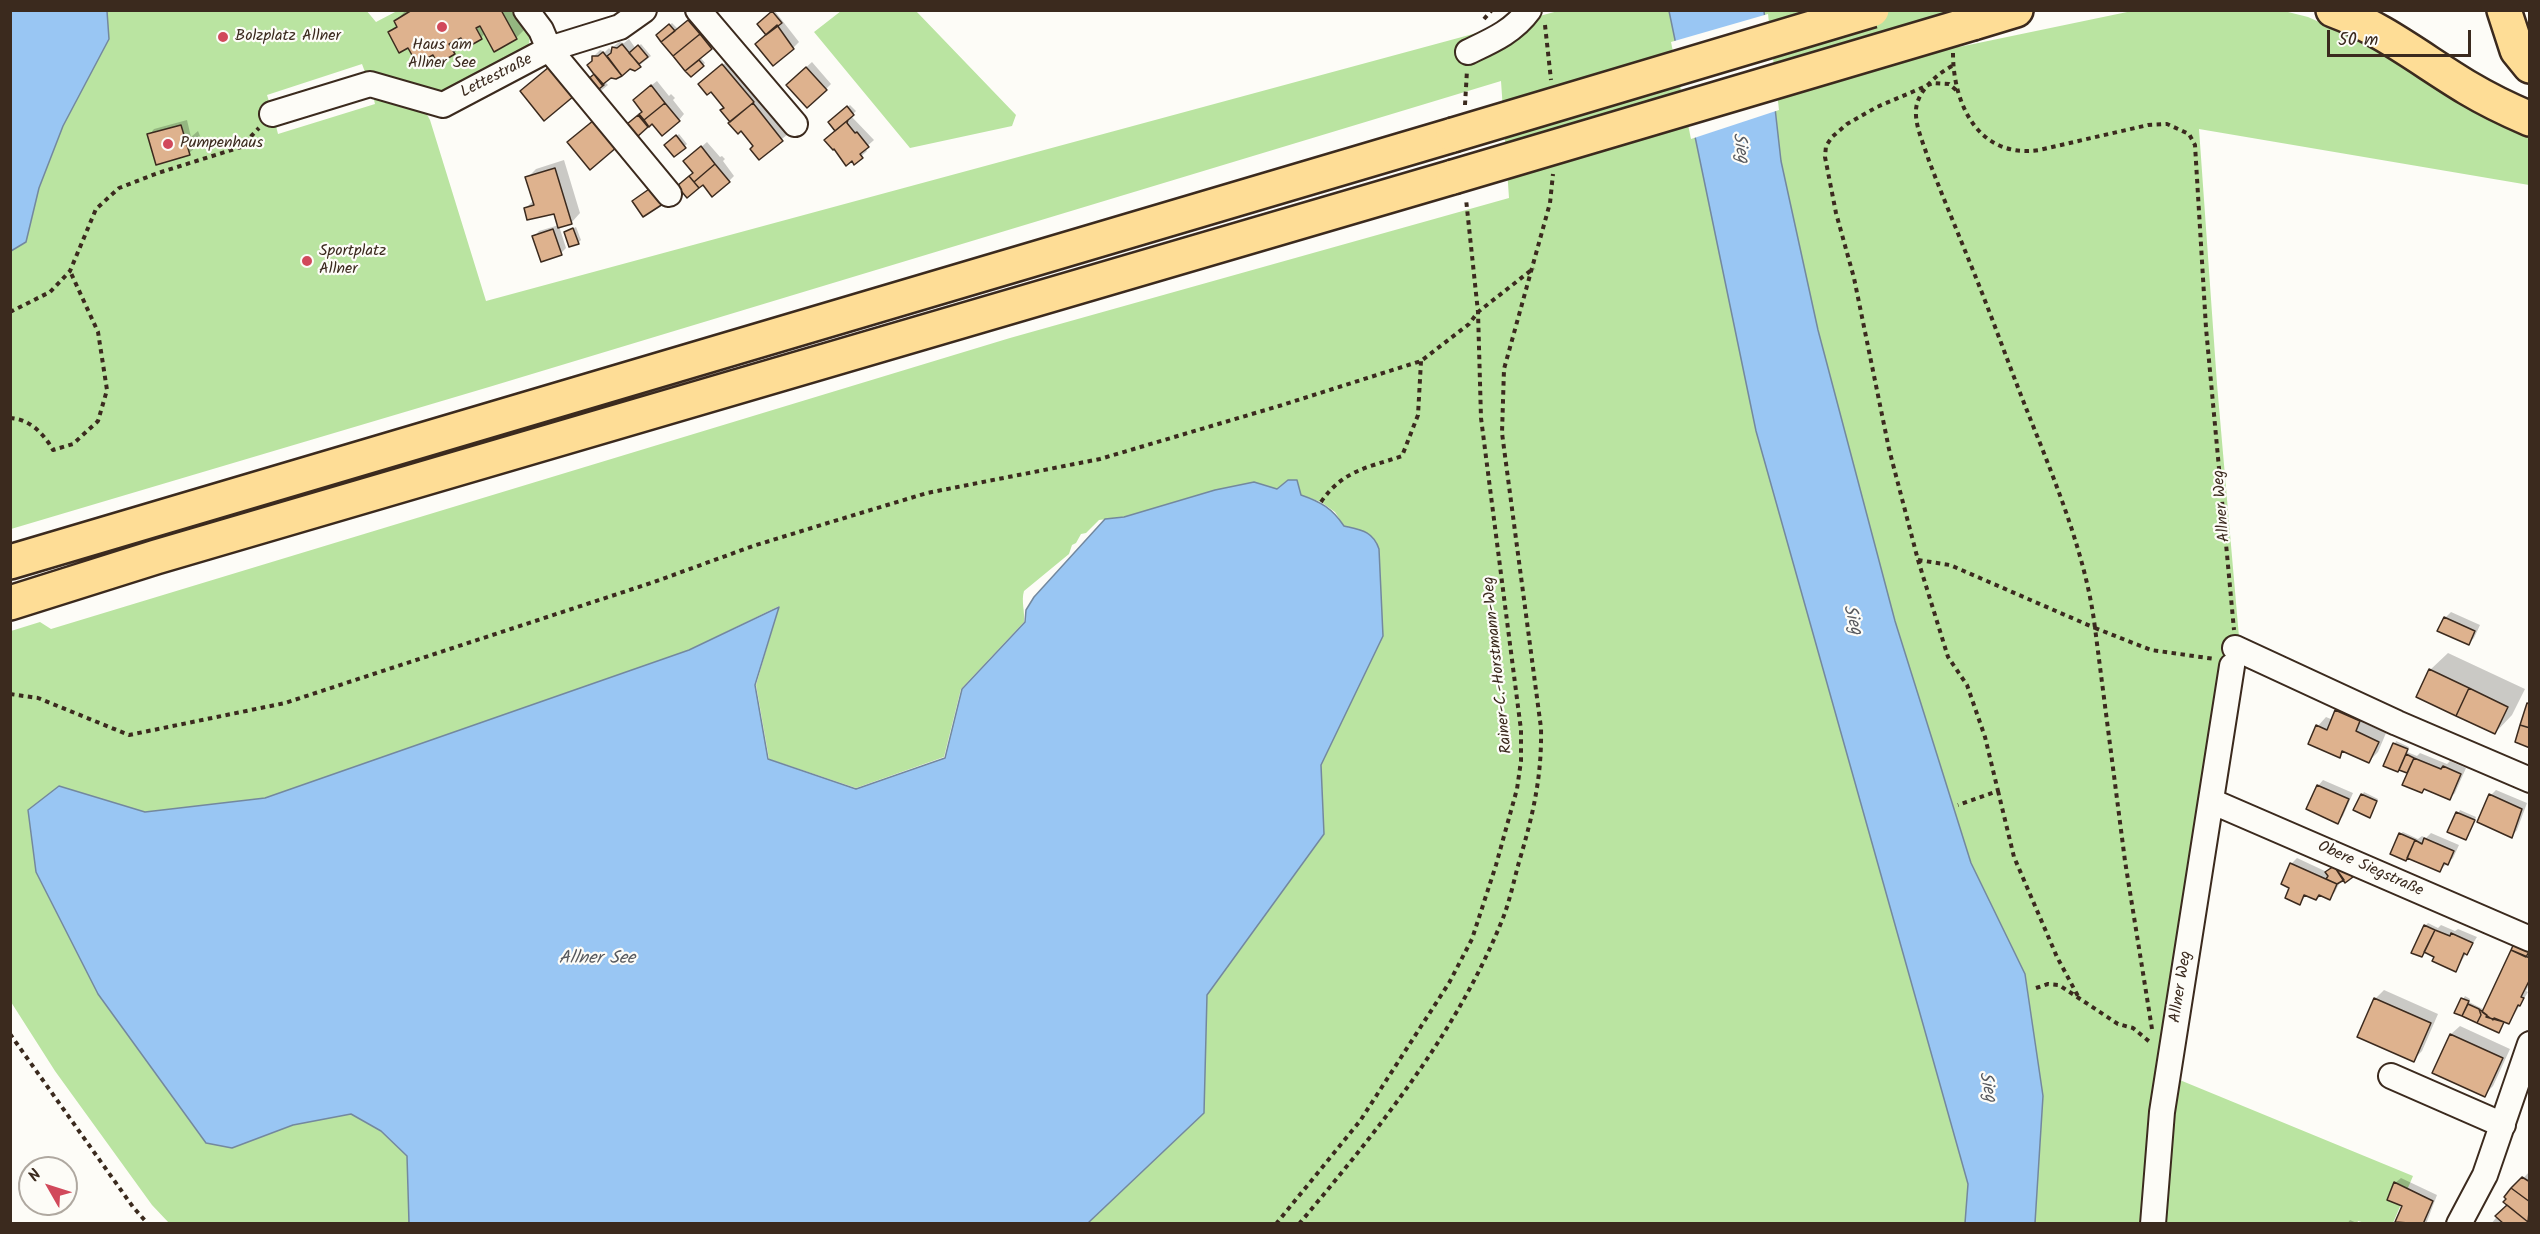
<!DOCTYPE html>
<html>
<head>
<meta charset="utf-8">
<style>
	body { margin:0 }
	#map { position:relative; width:2540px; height:1234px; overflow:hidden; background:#fdfcf7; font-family:Kalam,sans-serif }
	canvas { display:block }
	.frame { position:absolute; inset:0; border:12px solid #3b2a1e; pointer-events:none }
	.north { position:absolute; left:18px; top:1156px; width:60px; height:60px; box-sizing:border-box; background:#fdfcf7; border:2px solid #afa8a0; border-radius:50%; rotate:309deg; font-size:16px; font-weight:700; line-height:24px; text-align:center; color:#3b2a1e }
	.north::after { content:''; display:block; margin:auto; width:21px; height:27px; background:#d1495b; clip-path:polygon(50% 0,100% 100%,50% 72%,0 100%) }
	.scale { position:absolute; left:2327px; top:30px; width:144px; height:27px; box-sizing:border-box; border:3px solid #3b2a1e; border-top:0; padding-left:8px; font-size:18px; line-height:21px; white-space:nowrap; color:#3b2a1e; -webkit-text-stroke:4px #fdfcf7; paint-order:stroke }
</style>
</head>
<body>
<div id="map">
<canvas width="2540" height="1234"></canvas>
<div class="frame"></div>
<div class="north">N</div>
<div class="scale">50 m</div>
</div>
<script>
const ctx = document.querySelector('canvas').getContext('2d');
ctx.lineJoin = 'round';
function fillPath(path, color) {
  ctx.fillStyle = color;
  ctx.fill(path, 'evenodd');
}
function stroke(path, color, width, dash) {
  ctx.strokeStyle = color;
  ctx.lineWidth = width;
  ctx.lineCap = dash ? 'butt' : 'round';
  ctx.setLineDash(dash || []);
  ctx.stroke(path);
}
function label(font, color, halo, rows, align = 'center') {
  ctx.font = font + ' Kalam,sans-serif';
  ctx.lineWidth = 4.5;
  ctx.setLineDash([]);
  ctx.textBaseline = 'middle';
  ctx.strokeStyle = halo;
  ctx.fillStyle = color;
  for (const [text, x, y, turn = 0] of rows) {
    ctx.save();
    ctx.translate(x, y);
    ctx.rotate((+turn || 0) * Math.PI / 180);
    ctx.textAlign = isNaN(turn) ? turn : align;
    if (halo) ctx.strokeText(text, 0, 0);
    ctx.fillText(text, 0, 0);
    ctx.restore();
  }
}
fillPath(new Path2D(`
	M366,10l10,12 21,-11h120c9,14 18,23 9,40l-85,42h-26l15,27 56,181 1072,-290h111l87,420 212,753 -3,39h-877l116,-110 3,-118 117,-161 -3,-69 62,-129 -4,-87c-6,-18 -18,-19 -35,-23l-9,-14 -14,-10 -20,-7 -13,-15 -11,9 -62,1 -91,27 -25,3 -13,13 -5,1 -5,9 -4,2 -3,9 -45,37c-3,10 1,20 0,31l-63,67 -17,68 -88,31 -87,-29 -13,-74 23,-79 -90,44 -424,148 -120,14 -86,-26 -23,86 62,122 108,149 26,5 61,-23 58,-11 30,17 26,25 2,67h-240l-17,-18 -97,-134 -44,-69v-371l29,-9 11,7 959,-291 499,-140 -8,-117 -1012,306 -478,142v-278l15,-9 13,-54 24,-62 46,-87 -2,-28zM362,64l6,16 -96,31 -5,-16zM371,88l4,16 -97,30 -4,-16z
	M841,11h75l100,104 -4,11 -102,22 -96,-116z
	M1764,11h195v36l173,-36h152l24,6 78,35 80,54 63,29v50l-330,-56 18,255 22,253 -93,586h-111l8,-127 -18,-122 -54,-111 -76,-242 -77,-291 -37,-169z
	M2170,1076l243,100 -20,47h-28l-7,-2 -1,3h-197z`), '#bae4a1');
const water = new Path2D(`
	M11,10l96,1 2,28 -46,87 -24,62 -13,54 -15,9z
	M1669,11h95l17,150 37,169 77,291 76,242 54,111 18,122 -8,127h-70l3,-39 -212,-753z
	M1288,480h9l4,15c20,7 31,13 43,31 17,4 29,5 35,23l4,87 -62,129 3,69 -117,161 -3,118 -116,110h-679l-2,-67 -26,-25 -30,-17 -58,11 -61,23 -26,-5 -108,-149 -62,-122 -8,-62 31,-24 86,26 120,-14 424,-148 90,-43 -24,78 13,74 88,30 89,-31 17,-69 63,-67 1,-12 8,-13 71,-78 19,-2 91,-27 39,-8 23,7z`);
fillPath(water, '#99c6f3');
stroke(water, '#73889e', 1.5);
fillPath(new Path2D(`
	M1768,14l11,96 -88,29 -20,-97z`), '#fdfcf7');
fillPath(new Path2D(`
	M406,10h114l8,16 -12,12 -31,-5 -4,5 -16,4 -11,11h-20l-25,-7 -19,-13 8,-8 -2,-4z
	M774,10l25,32 -6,6 -26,-14 -8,-10z
	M695,15l22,27 -17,15 5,6 -14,12 -33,-40 14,-12 6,6z
	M629,39l7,10 5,-5 10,12 -16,13 -5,-1 -14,10 -6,-2 -6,5 4,4 -11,9 -3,-38 6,-6 5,2 4,-4 4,4v-5l6,-5 5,1z
	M729,60l59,74 -29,24 -4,-12 -49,-68z
	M812,62l19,22 -5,5 -33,-10z
	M657,81l12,15 2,-2 4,4 -2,2 11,14 -5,6 -27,2 -15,13 -8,-10 15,-14 -4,-17z
	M850,105l6,6 -5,5 23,24 -9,8 2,3 -12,11 -25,-40z
	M187,120l4,17 7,-6 2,5 -8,4 3,8 -6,5 -40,-18 5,-6z
	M679,134l8,10 -13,11 -8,-10z
	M707,142l13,15 2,-1 3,3 -2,2 11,15 -5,5 -26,2 -16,13 -8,-10 15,-13 -3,-17z
	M564,160l16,53 -8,9 -13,4 7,22 -5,5 -27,-16 5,-6 20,-6 -4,-13 -29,-4 8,-8 -7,-22 9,-9z
	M576,227l5,13 -3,3 -12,-11z
	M2451,612l29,13 -6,13 -5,5 -24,-25z
	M2448,653l77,36 -13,26 -17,18 -65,-63z
	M2345,702l23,10 -4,11 22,10 -8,19 -9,9 -24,-11 -6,6 -21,-30 8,-9 7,3 4,-9z
	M2396,741l13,6 -2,5 10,4 3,-3 27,11 3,-3 16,7 -11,25 -6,6 -24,-11 -3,3 -11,-24 -5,5 -21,-7z
	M2323,780l30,13 -10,23 -5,6 -20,-36z
	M2496,790l31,13 -10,27 -5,6 -21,-41z
	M2364,792l14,7 -6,15 -10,-19z
	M2460,810l16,7 -8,19 -19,-5z
	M2403,832l15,7 4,-3 4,2 5,-5 28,12 -6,13 -13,12 -40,-36z
	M2297,858l30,14 20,-10 8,12 -10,7 -4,-1 -6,12 -5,6 -10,-4h-13l-7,9 -9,-15v-24z
	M2428,923l10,5 3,-3 14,6 3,-2 19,8 -22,34 -19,-15 -11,-5 -3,4 3,-29z
	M2530,944v39l-4,8 2,1 -19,31 -4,-2 -6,10 -43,-19 9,-16 5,3 -1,3 16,8z
	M2384,990l54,24 -16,37 -9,9 -38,-61z
	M2460,1026l50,23 -17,37 -9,9 -50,-23 17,-38z
	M2529,1172l1,52h-39l16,-20 -1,-7z
	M2401,1178l36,17 -11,29h-23l-6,-3 7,-16 -9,-22z
	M2350,1220l9,4h-12z`), '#0003');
const building = new Path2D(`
	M412,10h89l16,29 -23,13 -14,-26 -4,2 6,11 -16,9 -5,-10 -12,6 6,10 -17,10 -5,-9 -16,9 -9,-16 -9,5 -11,-21 9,-5 -3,-6z
	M772,11l10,12 -16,12 -9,-11z
	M688,20l12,14 -27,22 -12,-14z
	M669,24l6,7 -14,11 -5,-7z
	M777,25l17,24 -21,17 -18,-22z
	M700,34l12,15 -27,22 -12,-15z
	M622,44l19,23 -6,4 -5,-2 -8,7 -15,-20 4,-3 1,-6 5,1z
	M638,45l10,12 -9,7 -10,-11z
	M603,52l19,24 -6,3 -5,-1 -9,7 -15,-20 5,-4v-5h6z
	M699,60l5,6 -13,11 -6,-6z
	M722,64l32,38 -24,20 -10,-12 4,-2 -13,-16 -4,3 -9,-11z
	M549,67l25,29 -30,25 -24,-30z
	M806,67l21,23 -20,18 -21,-23z
	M594,74l10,11 -10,8 -9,-11z
	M651,85l14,18 -21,17 -5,-6 3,-2 -9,-12z
	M665,103l15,18 -18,15 -10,-12 -3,3 -5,-7z
	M753,103l30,38 -24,19 -9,-11 3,-3 -12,-15 -3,3 -10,-11z
	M847,106l7,9 -19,16 -7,-9z
	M638,115l10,12 -11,10 -10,-13z
	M594,120l23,27 -27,23 -23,-28z
	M848,120l-1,3 8,10 2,-1 12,15 -9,7 3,4 -9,7 -2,-4 -6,5 -12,-17 -1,1 -9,-10z
	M181,125l9,30 -34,10 -9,-31z
	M676,135l10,13 -12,9 -10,-12z
	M701,146l14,18 -21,18 -5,-6 4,-3 -10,-12z
	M715,164l15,18 -18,15 -9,-12 -4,3 -5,-6z
	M555,168l17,56 -14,4 -4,-14 -27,6 -3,-12 10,-3 -9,-28z
	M689,176l10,12 -12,10 -10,-12z
	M652,187l11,17 -20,13 -11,-16z
	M573,228l6,16 -10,3 -5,-15z
	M553,229l9,26 -21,7 -9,-26z
	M2444,617l31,14 -6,14 -32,-14z
	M2429,669l40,19 -13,28 -40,-19z
	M2469,688l39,19 -13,27 -39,-18z
	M2527,703l3,1v24l-10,-3z
	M2335,710l25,11 -4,10 23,11 -10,21 -27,-12 -2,7 -32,-14 8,-19 11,5z
	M2520,725l10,3v20l-15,-6z
	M2393,743l15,6 -10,23 -15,-6z
	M2406,754l8,4 -7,15 -8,-3z
	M2414,758l27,11 2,-3 18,8 -11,26 -26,-11 -2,4 -20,-8z
	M2317,785l32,14 -11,25 -32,-15z
	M2361,794l16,7 -7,17 -17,-8z
	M2489,794l33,15 -10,29 -35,-16z
	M2456,812l19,8 -9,20 -19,-8z
	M2399,833l16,7 -9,21 -16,-7z
	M2424,838l30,13 -6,14 -4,-2 -4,9 -33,-14 8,-18 7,4z
	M2290,863l47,21 -7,16 -11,-5 -3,5 -12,-5 -4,10 -15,-7 4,-10 -8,-4z
	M2344,864l9,13 -8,6 -9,-14z
	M2334,866l10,14 -7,4 -11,-5 2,-3 -3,-4z
	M2424,925l11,5 -13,27 -11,-4z
	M2435,930l15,6 1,-3 22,10 -6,12 -3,-2 -8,19 -24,-11 2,-4 -10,-5z
	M2515,941l15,9 -4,7 -15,-7z
	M2511,950l19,8v21l-9,18 3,1 -4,8 -2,-1 -9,19 -15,-6 -1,2 -11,-8z
	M2374,998l57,25 -17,39 -57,-25z
	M2461,998l8,3 -7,15 -8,-3z
	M2468,1004l11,5 2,6 -4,8 -15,-7z
	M2479,1009l8,6 -1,2 18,5 -5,11 -22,-10 4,-8z
	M2450,1034l53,24 -18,39 -53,-24z
	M2522,1177l8,5v20l-19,-14z
	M2394,1182l39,19 -10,23 -28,-2 7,-16 -15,-6z
	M2511,1188l19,14 -2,20 -25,-20 3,-3 -2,-2z
	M2507,1205l21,17 2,2h-26l-9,-8z`);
fillPath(building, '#deb28e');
stroke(building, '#3b2a1e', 1.5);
const minor = new Path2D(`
	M526,10l15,20 8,19 120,145
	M698,10l97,114
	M1468,52c23,-11 45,-20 61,-42
	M272,114l98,-30 73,21 106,-56 71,-22 24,-17
	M2235,648l162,75 133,57
	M2211,801l319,138
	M2391,1076l112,49
	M2153,1224l9,-112 70,-446
	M2459,1224l26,-49 45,-131`);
const highway = new Path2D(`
	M2333,10c49,18 90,51 135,78 20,12 41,22 62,31
	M2504,10l13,40 13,16
	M1973,23l43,-13
	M10,562l1443,-427
	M10,603l146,-46 1297,-380`);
stroke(minor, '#3b2a1e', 28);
stroke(highway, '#3b2a1e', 38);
stroke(new Path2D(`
	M1484,19l8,-9
	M1545,25l6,55
	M1953,53c0,53 27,106 86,97l109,-25 19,-1 22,10 6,11 11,183 28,302
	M1952,66c-15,8 -35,25 -36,44 -1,16 7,32 12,48 13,35 28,70 42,105 19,46 36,94 54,140 28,71 62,150 71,225
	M1956,90l-7,-6 -16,-1 -56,24 -30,17 -15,13 -6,9 -1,11 11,56 18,65 35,171 29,111 30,97 19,28 18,52 13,54 -40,14
	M1465,105l2,-35
	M10,312l40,-20 20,-21 26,-62 23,-21 39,-15 83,-26 18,-19
	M10,418c20,1 34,16 43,32l20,-6 25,-23 9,-31 -9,-58 -28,-61
	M1321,502c22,-32 46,-34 81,-46l16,-41 3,-54
	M1918,560l32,5 145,63
	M10,694l28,4 91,37 156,-32 369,-121 99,-36 78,-24 96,-29 173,-34 179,-53 142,-45 48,-37 9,-12 56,-44
	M1998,791l16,66 43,100 22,41
	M2036,988l12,-4 11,1 59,39 15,4 18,15
	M2152,1029l-27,-168 -30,-233 56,22 64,9
	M10,1034l123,173 15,17
	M1276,1224l84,-103 89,-138 23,-44 24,-74 21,-76 4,-28v-31l-40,-312 -3,-106 -12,-113
	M1299,1224c79,-94 158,-191 204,-306 7,-18 11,-38 16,-56 14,-47 23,-85 22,-134l-39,-295 2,-64 46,-166 3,-29`), '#3b2a1e', 4, [4.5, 4.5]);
stroke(minor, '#fdfcf7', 24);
stroke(highway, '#fedd96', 33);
const highwayBridge = new Path2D(`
	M1453,135l419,-125
	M1453,177l520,-154`);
stroke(highwayBridge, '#3b2a1e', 38, []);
stroke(highwayBridge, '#fedd96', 33);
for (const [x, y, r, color] of [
	[442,27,6,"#d1495b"],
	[223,37,6,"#d1495b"],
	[168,144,6,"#d1495b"],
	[307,261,6,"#d1495b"]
]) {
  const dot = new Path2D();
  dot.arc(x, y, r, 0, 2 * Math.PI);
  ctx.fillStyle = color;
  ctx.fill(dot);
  stroke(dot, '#fdfcf7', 2);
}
label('16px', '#3b2a1e', '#fdfcf7', [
	["Bolzplatz Allner",235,37],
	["Haus am",442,46,"center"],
	["Allner See",442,64,"center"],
	["Pumpenhaus",180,144],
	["Sportplatz",319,252],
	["Allner",319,270]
], 'left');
label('16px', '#3b2a1e', '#fdfcf7', [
	["Lettestraße",497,77,-27],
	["Allner Weg",2223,506,-95],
	["Rainer-C.-Horstmann-Weg",1499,665,-96],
	["Obere Siegstraße",2370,870,24],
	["Allner Weg",2182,987,-81]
]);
label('italic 18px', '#57595e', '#fdfcf7', [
	["Sieg",1739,148,80],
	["Sieg",1851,620,73],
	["Allner See",597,960],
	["Sieg",1986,1087,77]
]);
</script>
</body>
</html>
